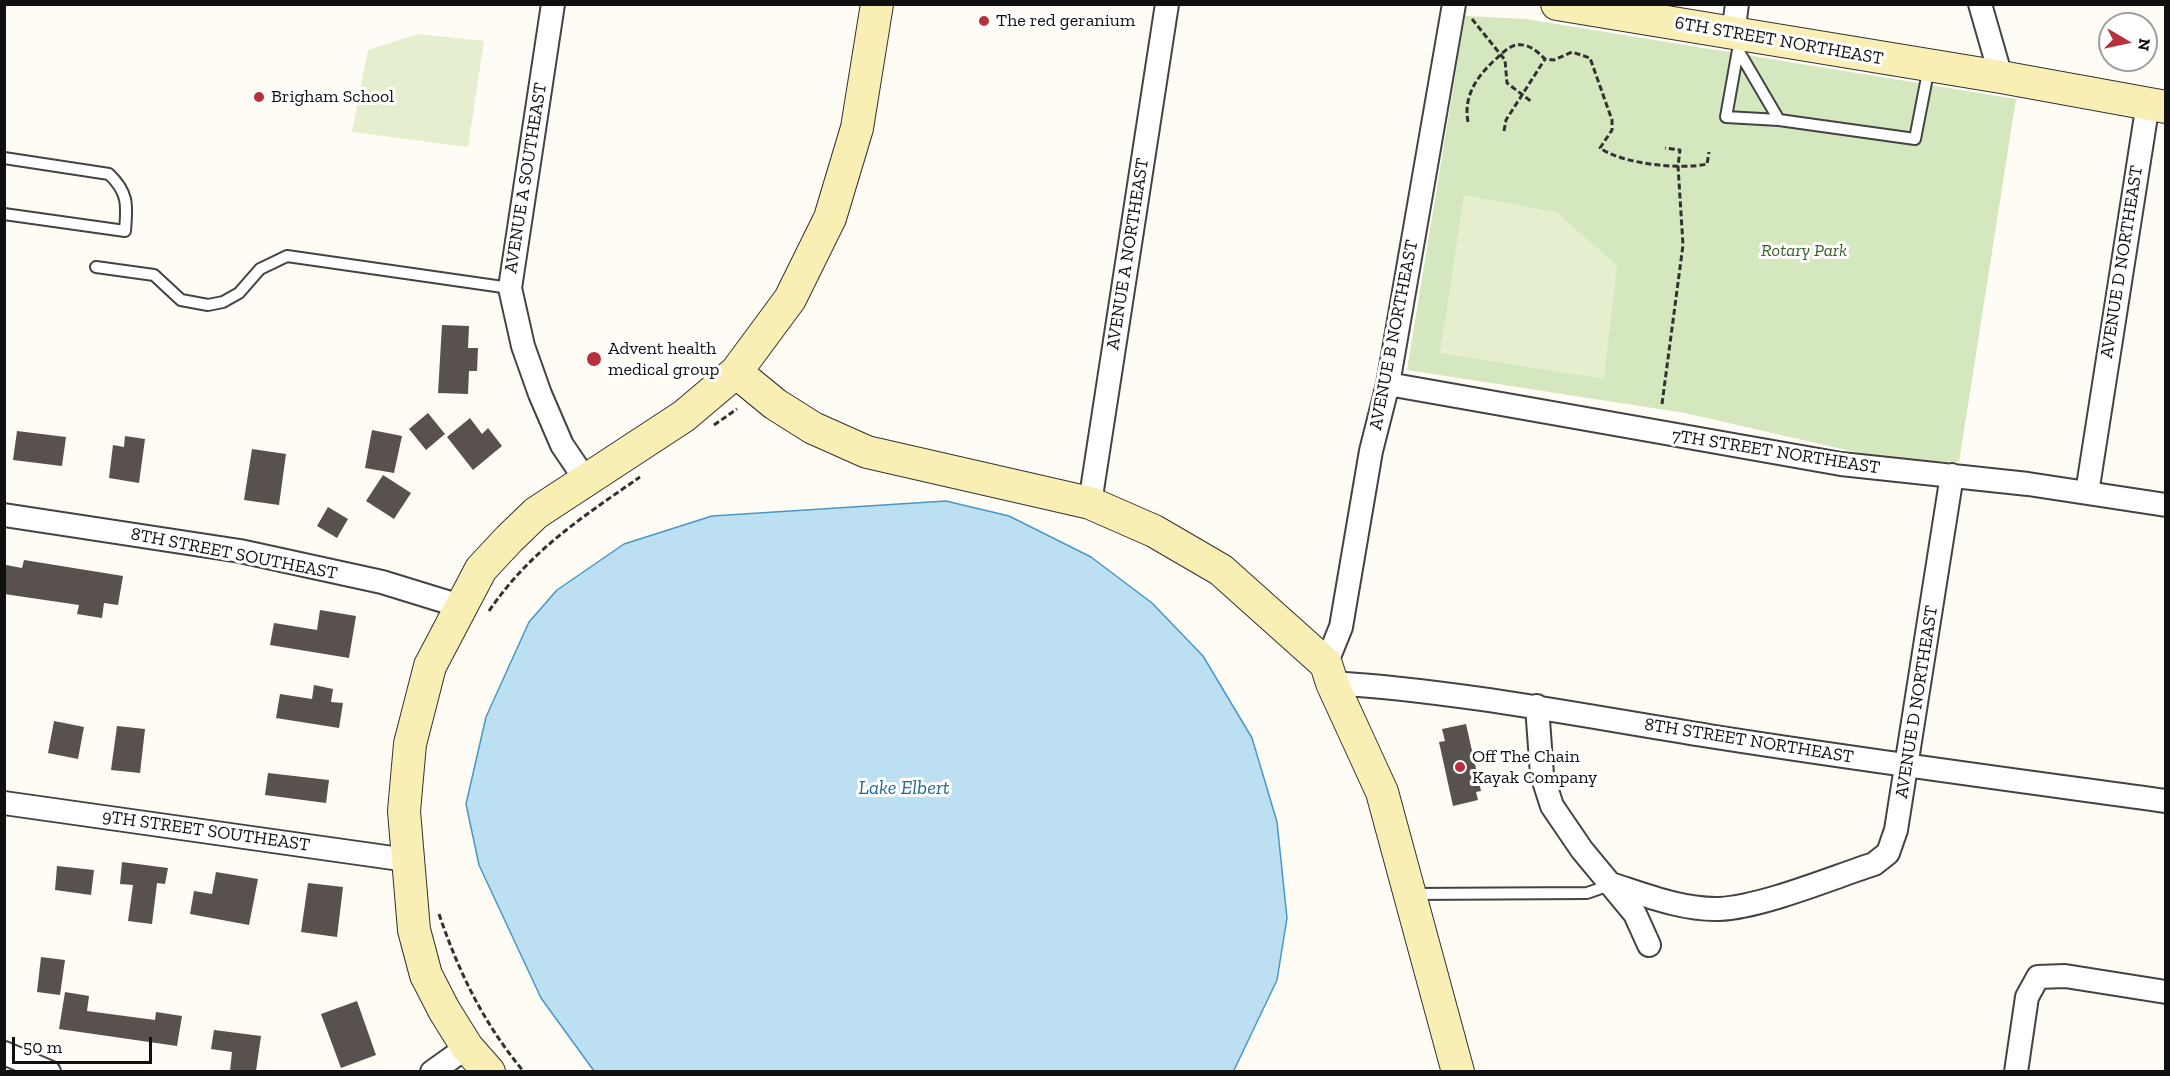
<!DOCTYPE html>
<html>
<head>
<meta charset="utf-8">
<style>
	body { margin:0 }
	#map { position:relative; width:2170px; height:1076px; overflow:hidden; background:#fefcf4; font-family:"Zilla Slab",serif }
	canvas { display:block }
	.frame { position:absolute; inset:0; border:6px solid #101010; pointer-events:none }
	.north { position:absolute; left:2098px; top:12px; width:60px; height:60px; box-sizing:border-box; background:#fff; border:2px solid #9f9f9f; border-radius:50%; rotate:99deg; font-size:16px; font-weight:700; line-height:24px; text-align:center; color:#101010 }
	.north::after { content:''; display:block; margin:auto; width:21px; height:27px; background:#b6313d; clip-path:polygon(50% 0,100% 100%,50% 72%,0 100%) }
	.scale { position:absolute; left:12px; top:1037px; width:140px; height:27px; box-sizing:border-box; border:3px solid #101010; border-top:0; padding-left:8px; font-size:18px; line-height:21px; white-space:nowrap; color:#101010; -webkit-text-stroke:4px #fff; paint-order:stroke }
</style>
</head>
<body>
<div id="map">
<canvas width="2170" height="1076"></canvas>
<div class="frame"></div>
<div class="north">N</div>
<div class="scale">50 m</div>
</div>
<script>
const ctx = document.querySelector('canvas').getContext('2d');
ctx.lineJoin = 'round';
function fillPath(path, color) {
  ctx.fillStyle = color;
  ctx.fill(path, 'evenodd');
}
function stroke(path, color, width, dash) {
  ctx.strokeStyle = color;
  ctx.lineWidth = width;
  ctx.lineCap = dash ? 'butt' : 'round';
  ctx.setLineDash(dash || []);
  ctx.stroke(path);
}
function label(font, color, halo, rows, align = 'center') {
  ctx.font = font + ' "Zilla Slab",serif';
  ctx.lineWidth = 6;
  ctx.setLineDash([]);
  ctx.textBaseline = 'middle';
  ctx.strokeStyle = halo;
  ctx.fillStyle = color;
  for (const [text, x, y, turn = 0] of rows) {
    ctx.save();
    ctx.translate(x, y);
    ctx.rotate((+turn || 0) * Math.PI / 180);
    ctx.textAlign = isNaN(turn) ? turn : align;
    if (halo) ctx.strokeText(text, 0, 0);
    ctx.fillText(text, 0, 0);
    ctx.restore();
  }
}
fillPath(new Path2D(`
	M1465,16l61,3 490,80 -57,363 -69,-2 -205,-47 -278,-43z`), '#d5e7bf');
fillPath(new Path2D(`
	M418,34l66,7 -16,106 -116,-15 16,-82z
	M1464,195l92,17 61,53 -13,114 -164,-26z`), '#e5efd0');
const water = new Path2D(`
	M946,501l63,15 82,41 61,46 51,53 49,82 25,84 10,96 -10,62 -41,86 -3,6 -639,-1 -53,-73 -62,-133 -13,-61 20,-87 43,-95 28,-32 67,-46 88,-28z`);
fillPath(water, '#bce0f2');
stroke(water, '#4897c4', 1.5);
fillPath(new Path2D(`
	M442,325l27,1 -1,22h10l-1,23h-8l-1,23 -30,-1z
	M428,413l17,21 -19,16 -17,-21z
	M470,418l12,16 6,-6 14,18 -29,24 -26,-33z
	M372,430l30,6 -8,37 -29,-5z
	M17,431l49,6 -4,29 -49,-6z
	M125,436l20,3 -6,44 -30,-5 4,-33 11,2z
	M252,449l34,5 -7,51 -35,-5z
	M383,475l28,18 -17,26 -28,-18z
	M328,507l20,12 -11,19 -20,-12z
	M24,560l99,16 -5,29 -14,-2 -2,15 -25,-4 2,-9 -75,-11 2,-29 16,3z
	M320,610l36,6 -7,42 -79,-13 4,-22 43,7z
	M314,685l19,4 -2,13 12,1 -4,25 -63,-10 4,-24 32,5z
	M54,721l30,6 -6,32 -30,-6z
	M1466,724l15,67 -5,1 2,8 -25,6 -14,-64 6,-1 -3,-12z
	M117,726l28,3 -5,44 -29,-3z
	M268,773l61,7 -3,23 -61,-8z
	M122,862l46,6 -3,16 -8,-1 -5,41 -24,-3 5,-36 -13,-1z
	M57,866l37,4 -3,25 -36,-5z
	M216,872l42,7 -9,46 -59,-11 4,-23 18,3z
	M308,883l35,4 -6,50 -36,-5z
	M41,957l24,3 -5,35 -23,-3z
	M65,992l24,4 -2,15 68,9 1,-8 26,4 -5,30 -118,-17z
	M357,1001l19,54 -35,13 -20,-54z
	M214,1030l47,6 -5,35h-26l2,-19 -21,-3z`), '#58514d');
const lane = new Path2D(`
	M1779,120l-41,-70 -12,67 53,3 136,19 14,-72
	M4,158l105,16c20,19 18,32 16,57l-121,-17
	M96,267l58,8 27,25 27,5 15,-3 16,-9 21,-24 27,-13 223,32
	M1411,894l176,-1 23,-8`);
const street = new Path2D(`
	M553,4l-43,284 13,58 17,48 22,51 23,34
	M1980,4l21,73
	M1733,34l4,-30
	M1388,384l453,80 187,20 138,21
	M2087,493l61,-390
	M1090,503l77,-499
	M4,515l236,36 142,31 78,24
	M1326,664l15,-37 30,-176 17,-67 66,-380
	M1332,683c127,8 251,33 377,53 152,24 304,44 457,65
	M1537,706l5,69 10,31 30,44 53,64 14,31
	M4,803l403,57
	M1611,884c34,11 71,26 108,25 43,-2 112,-31 155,-45l14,-11 8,-23 56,-355
	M4,1053l45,19
	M432,1072l35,-25
	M2016,1072l11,-75 11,-20 27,-1 101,16`);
const secondary = new Path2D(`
	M1557,4l444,73 165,30
	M736,372l39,32 38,24 54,24 223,51 64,28 67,39 105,94 6,19 50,109 76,280
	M489,1072l-22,-25 -23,-37 -18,-35 -12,-45 -10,-119 6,-67 20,-78 51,-97 28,-30 27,-26 148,-97 52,-44 54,-73 40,-81 27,-90 20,-124`);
stroke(lane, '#434343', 14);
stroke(street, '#434343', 26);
stroke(secondary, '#323232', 34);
stroke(new Path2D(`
	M1472,19l33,41 2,23 25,19
	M1468,122c-5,-27 10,-47 29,-64 5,-5 13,-12 19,-13 12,-2 21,6 29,14l9,1 18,-8 18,6 22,62v10l-12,18c22,16 81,22 107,16l2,-12
	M1504,131l2,-11 39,-61
	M1662,404l21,-159 -5,-79 2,-16 -15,-2
	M714,425l23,-16
	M489,611c41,-60 92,-93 151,-134
	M439,914c20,59 45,110 85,158`), '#323232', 3, [6, 3]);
stroke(lane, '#fff', 10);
stroke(street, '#fff', 22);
stroke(secondary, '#f9efb4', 32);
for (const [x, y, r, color] of [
	[984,21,6,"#b6313d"],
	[259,97,6,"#b6313d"],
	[594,359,8,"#b6313d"],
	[1460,767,6,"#b6313d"]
]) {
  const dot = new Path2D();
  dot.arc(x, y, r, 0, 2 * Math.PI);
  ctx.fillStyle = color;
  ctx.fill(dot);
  stroke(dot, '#fff', 2);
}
label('18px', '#101010', '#fff', [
	["The red geranium",996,21],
	["Brigham School",271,97],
	["Advent health",608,349],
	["medical group",608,370],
	["Off The Chain",1472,757],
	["Kayak Company",1472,778]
], 'left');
label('18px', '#101010', '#fff', [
	["6TH STREET NORTHEAST",1779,41,10],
	["AVENUE A SOUTHEAST",526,178,-81],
	["AVENUE A NORTHEAST",1128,254,-81],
	["AVENUE D NORTHEAST",2122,262,-81],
	["AVENUE B NORTHEAST",1394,335,-79],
	["7TH STREET NORTHEAST",1776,452,9],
	["8TH STREET SOUTHEAST",234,554,11],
	["AVENUE D NORTHEAST",1917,702,-81],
	["8TH STREET NORTHEAST",1749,741,9],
	["9TH STREET SOUTHEAST",206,831,8]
]);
label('italic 18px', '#346424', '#fff', [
	["Rotary Park",1804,251]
]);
label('italic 20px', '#216999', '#fff', [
	["Lake Elbert",904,788]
]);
</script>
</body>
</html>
